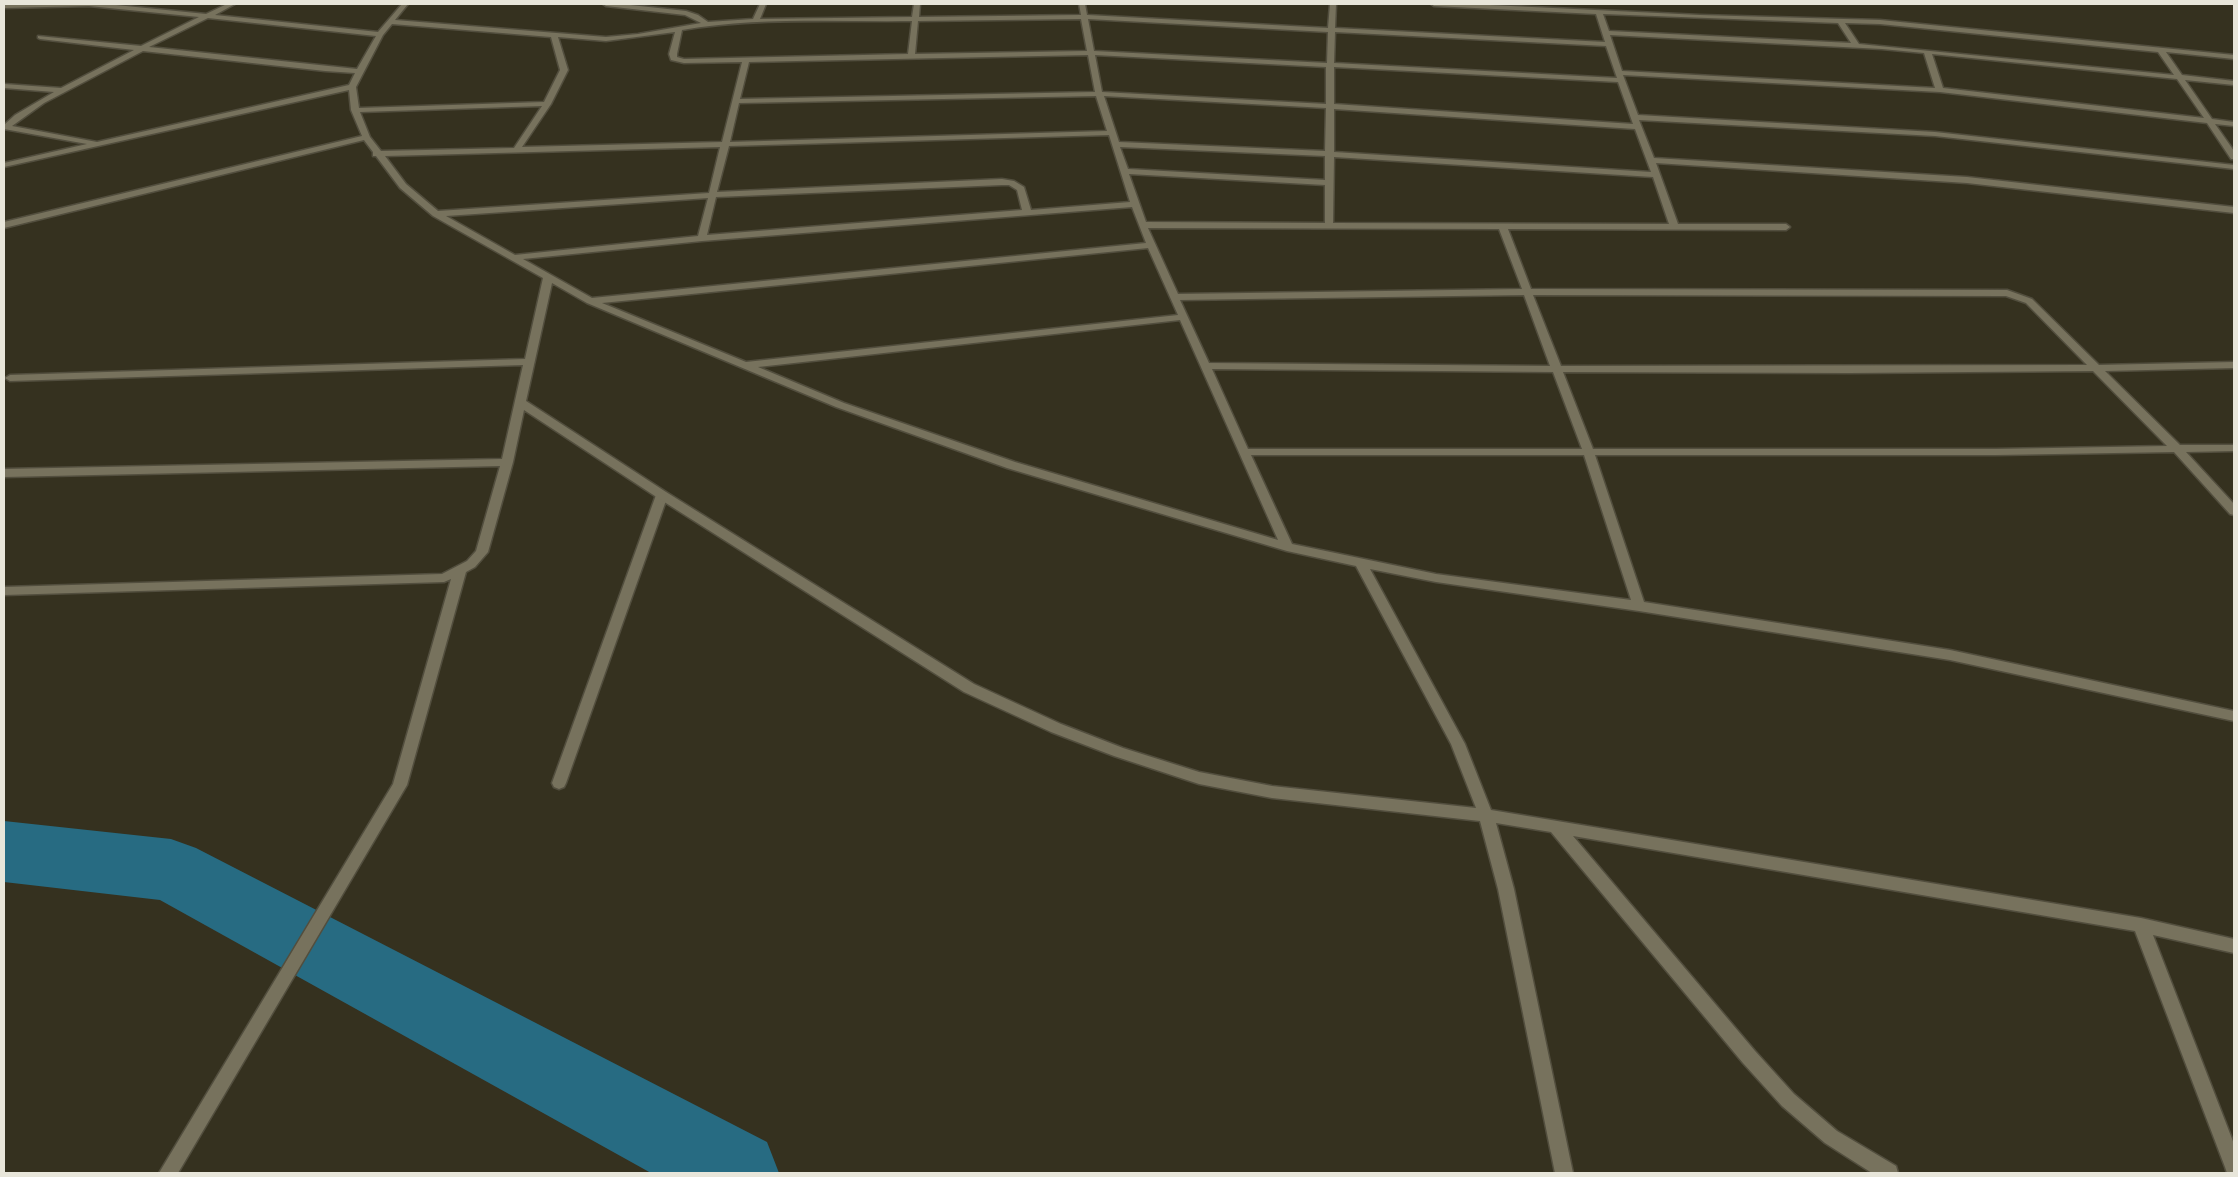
<!DOCTYPE html>
<html>
<head>
<meta charset="utf-8">
<style>
	body { margin:0 }
	#map { position:relative; width:2238px; height:1177px; overflow:hidden; background:#35311f; font-family:"Sofia Sans Condensed",sans-serif }
	canvas { display:block }
	.frame { position:absolute; inset:0; border:5px solid #e8e6da; pointer-events:none }
</style>
</head>
<body>
<div id="map">
<canvas width="2238" height="1177"></canvas>
<div class="frame"></div>
</div>
<script>
const ctx = document.querySelector('canvas').getContext('2d');
ctx.lineJoin = 'round';
function fillPath(path, color) {
  ctx.fillStyle = color;
  ctx.fill(path, 'evenodd');
}
function stroke(path, color, width, dash) {
  ctx.strokeStyle = color;
  ctx.lineWidth = width;
  ctx.lineCap = dash ? 'butt' : 'round';
  ctx.setLineDash(dash || []);
  ctx.stroke(path);
}
fillPath(new Path2D(`
	M4,821l167,18 25,9 571,294 12,31h-128l-491,-273 -156,-18z`), '#276b82');
const lane = new Path2D(`
	M662,491l6,4 -102,288 -2,4 -5,2 -5,-2 -2,-4 104,-288z`);
const street = new Path2D(`
	M4,4h102l100,10 21,-10h8l-20,11 163,17 24,-28h6l-13,16 211,17 32,-3 63,-11 -16,-8 -79,-9 -3,-2h18l65,7 12,4 10,7 45,-3 7,-15h6l-6,15 152,-2 2,-13h6l-1,13 162,-2 -2,-11h6l2,11 241,13 2,-24h6l-1,24 270,14 -9,-28 -162,-8 -3,-2h38l231,11 180,5 354,35v4l-68,-7 16,23 52,6v4l-49,-5 27,39 22,3v4l-19,-2 19,27v8h-3l-24,-36 -267,-31 -317,-17 15,40 297,17 299,33v4l-299,-33 -296,-16 15,38 313,19 267,30v6l-267,-30 -311,-20 22,61h108l4,3 -4,3 -278,-1 23,60 476,1 25,9 67,66 135,-3v6l-129,3 75,74h54v6l-48,1 48,52v11l-4,-1 -56,-62 -178,3h-401l49,147 306,48 284,61v10l-284,-61 -311,-49 -203,-29 -66,-13 95,175 26,66 650,108 93,21v14l-81,-18 81,209v29h-7l-2,-6 -90,-236 -562,-95 182,215 39,43 43,37 59,35 2,7h-26l-47,-30 -43,-37 -39,-43 -192,-231 -55,-9 18,66 59,284h-18l-57,-284 -18,-68 -208,-23 -73,-14 -85,-28 -63,-24 -87,-40 -306,-194 -134,-88 -11,52 -25,90 -13,15 -9,5 -59,213 -229,388h-19l234,-389 58,-205 -7,3 -440,13v-8l438,-13 25,-13 9,-10 24,-85 -496,11v-8l498,-10 21,-94 -513,16 -5,-3 5,-3 515,-16 18,-81 -110,-62 -33,-28 -24,-32h-3v-4l-9,-12 -360,88v-6l358,-86 -11,-26 -2,-20 -345,77v-4l83,-19 -83,-15v-4l11,-10 39,-23 -50,-4v-4l57,4 73,-38 -94,-11 -2,-1v-2l103,10 58,-29 -110,-11 -85,2zM1603,14l235,9 13,20 -242,-12zM208,18l168,18 -19,33 -208,-22zM1081,19l6,32 -172,3 3,-33zM1088,19l240,13 -1,31 -233,-12zM912,21l-4,33 -224,5 -7,-2v-3l5,-24c75,-13 154,-8 230,-9zM1845,23l35,1 278,28 16,23 -315,-31zM392,24l159,13 9,33 -16,32 -185,6 -3,-21 27,-52zM675,32l-6,22 2,6 13,3 58,-1 -20,80 -200,5 29,-43 17,-34 -10,-33 48,4zM1335,32l271,14 11,32 -283,-15zM1610,35l272,14 42,4 11,35 -313,-17zM143,51l182,20 30,2 -6,12 -252,57 -85,-16 32,-23zM1932,54l245,25 27,39 -261,-30zM1088,55l7,37 -355,7 9,-37zM1095,55l231,12v37l-224,-12zM1334,67l284,15 15,42 -299,-20zM1096,96l11,35 -377,11 9,-39zM1104,96l222,12 -1,43 -206,-9zM542,106l-28,42 -133,3 -11,-14 -10,-25zM1334,109l301,20 16,43 -317,-20zM1109,135l21,67 -99,8 -7,-23 -10,-6 -12,-2 -285,13 12,-46zM720,147l-11,46 -271,18 -32,-27 -21,-28zM1120,147l205,9v24l-197,-11zM1334,157l319,20 16,47 -336,-1zM1129,174l196,11v38l-179,-1zM1002,185h7l8,5 5,20 -315,25 9,-38zM708,198l-10,38 -183,19 -69,-39zM1132,207l14,36 -554,55 -69,-39 179,-18zM1148,228l351,1 23,60 -344,5zM1148,248l30,67 -432,47 -144,-59zM552,283l35,20 249,104 171,61 280,83 69,15 95,178 25,64 -204,-22 -73,-14 -76,-24 -62,-24 -87,-40 -308,-192 -140,-91zM1524,295l26,71 -341,-3 -29,-63zM1533,295l473,1 20,7 61,62 -526,1zM1180,320l98,220 -263,-78 -171,-59 -86,-36zM1212,369l341,3 29,77h-334zM2093,371l74,75 -171,3h-403l-30,-77 286,1zM1251,455h333l47,145 -195,-26 -144,-30z`);
stroke(lane, '#524e3e', 3);
stroke(street, '#524e3e', 3);
fillPath(lane, '#77725d');
fillPath(street, '#77725d');
</script>
</body>
</html>
